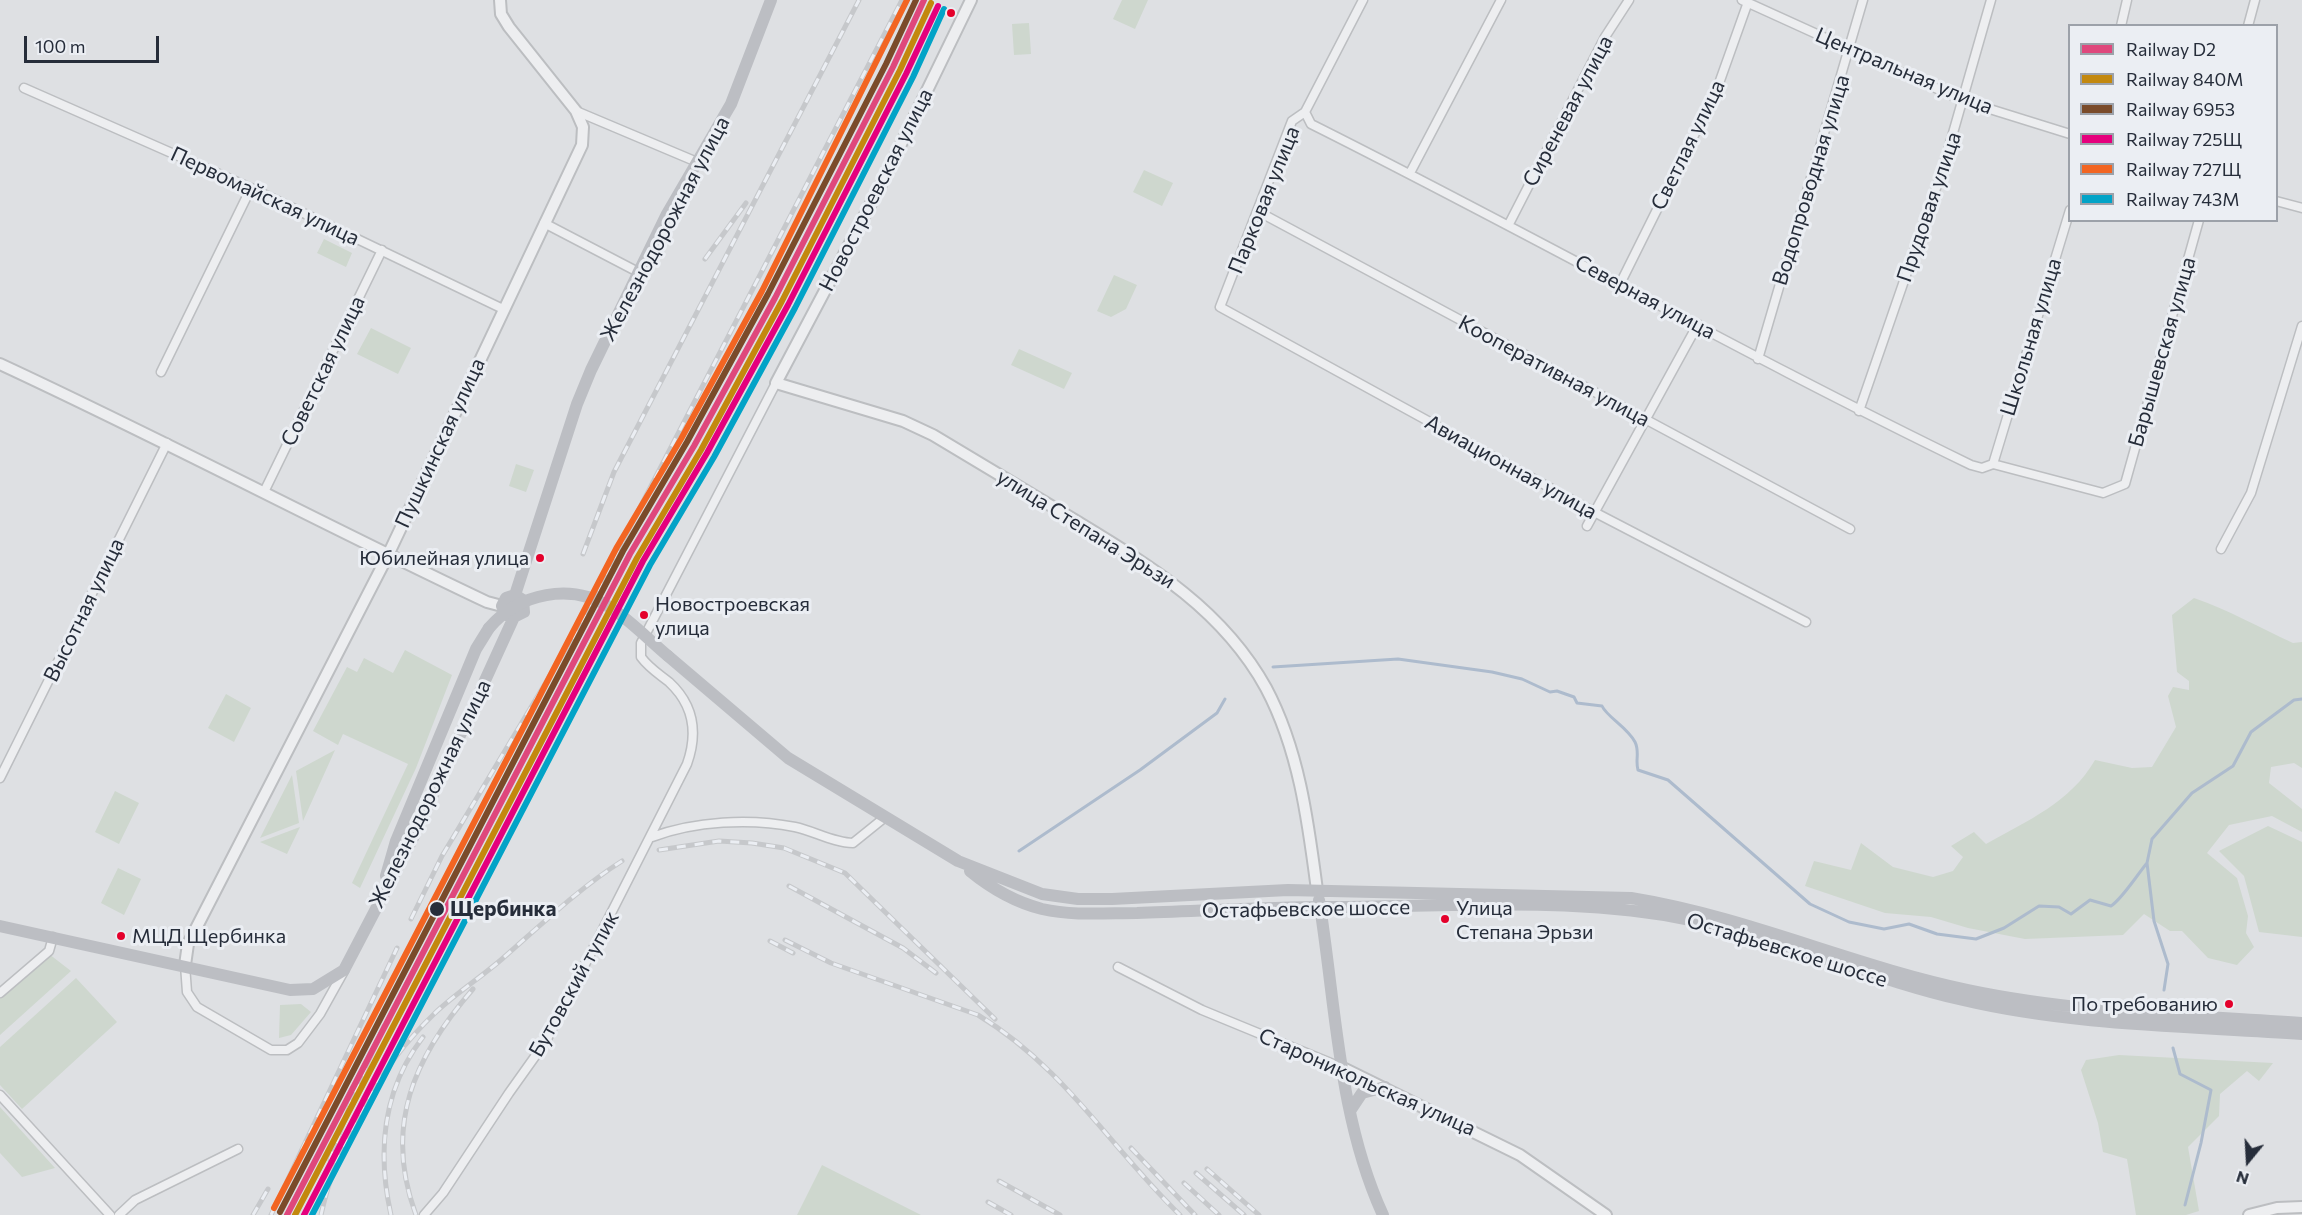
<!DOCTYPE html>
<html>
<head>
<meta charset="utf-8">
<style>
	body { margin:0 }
	#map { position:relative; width:2302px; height:1215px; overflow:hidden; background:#dee0e3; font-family:Commissioner,sans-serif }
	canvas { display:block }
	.legend { position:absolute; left:2068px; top:24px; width:210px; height:198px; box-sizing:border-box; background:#ebeef3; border:2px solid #9ca1a9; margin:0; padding:8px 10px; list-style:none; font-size:18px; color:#262d3a }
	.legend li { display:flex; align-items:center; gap:12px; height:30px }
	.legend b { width:30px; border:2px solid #9ca1a9 }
	.north { position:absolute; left:2218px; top:1131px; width:60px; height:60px; -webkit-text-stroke:4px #ebeef3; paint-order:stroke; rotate:198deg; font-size:16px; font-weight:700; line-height:24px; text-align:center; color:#262d3a }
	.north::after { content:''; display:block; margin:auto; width:21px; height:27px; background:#262d3a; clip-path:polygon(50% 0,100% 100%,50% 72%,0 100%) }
	.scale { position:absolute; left:24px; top:36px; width:135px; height:27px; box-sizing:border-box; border:3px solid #262d3a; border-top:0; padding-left:8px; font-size:18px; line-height:21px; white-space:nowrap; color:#262d3a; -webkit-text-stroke:4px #ebeef3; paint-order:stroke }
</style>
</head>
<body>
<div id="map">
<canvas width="2302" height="1215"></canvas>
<ul class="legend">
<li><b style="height:8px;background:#df477c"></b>Railway D2</li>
<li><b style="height:8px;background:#c3880e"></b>Railway 840М</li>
<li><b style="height:8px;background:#7a4b2a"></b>Railway 6953</li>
<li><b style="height:8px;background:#e5007d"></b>Railway 725Щ</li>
<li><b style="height:8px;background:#f26522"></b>Railway 727Щ</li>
<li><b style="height:8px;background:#02a3c7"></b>Railway 743М</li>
</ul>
<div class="north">N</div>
<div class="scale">100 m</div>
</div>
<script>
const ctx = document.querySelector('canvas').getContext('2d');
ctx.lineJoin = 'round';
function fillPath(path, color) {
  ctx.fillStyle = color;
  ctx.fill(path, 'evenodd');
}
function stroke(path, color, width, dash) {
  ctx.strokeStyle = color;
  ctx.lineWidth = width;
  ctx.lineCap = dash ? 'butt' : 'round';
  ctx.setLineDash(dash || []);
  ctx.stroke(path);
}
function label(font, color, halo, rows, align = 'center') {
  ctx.font = font + ' Commissioner,sans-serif';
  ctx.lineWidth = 6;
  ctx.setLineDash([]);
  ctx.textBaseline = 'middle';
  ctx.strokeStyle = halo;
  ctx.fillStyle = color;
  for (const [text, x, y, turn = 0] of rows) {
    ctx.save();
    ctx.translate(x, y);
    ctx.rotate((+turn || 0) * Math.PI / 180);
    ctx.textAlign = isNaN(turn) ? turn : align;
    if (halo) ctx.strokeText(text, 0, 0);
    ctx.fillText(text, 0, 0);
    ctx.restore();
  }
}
fillPath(new Path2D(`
	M1122,0h26l-13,29 -22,-10z
	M1029,23l2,31 -17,1 -2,-31z
	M1144,170l29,13 -11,23 -29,-14z
	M324,239l28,14 -6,14 -29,-14z
	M1114,275l23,10 -11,24 -15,8 -14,-6z
	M371,328l40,20 -13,26 -41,-20z
	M1019,349l53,24 -8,16 -53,-24z
	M516,464l18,6 -8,22 -17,-6z
	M2194,598c35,12 66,30 99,45l9,-1v126l-8,-5 -23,4 -2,16 33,26v23l-30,-16 -43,9 -22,28 30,25 11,38 -2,17 8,14 -17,18 -29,-7 -26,-27h-12l-26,-17 -21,21 -98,4 -57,-11 -37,-11 -46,-4 -80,-27 9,-25 37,9 10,-27 32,24 40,10 20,-6 10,-14 -12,-11 23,-14 12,12c41,-23 85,-42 109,-84l37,8 20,-1 24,-40 -8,-31 5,-9 16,3v-9l-12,-9 -5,-57z
	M405,650l47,25 -36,93 -56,120 -8,-5 56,-119 -65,-30 -5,11 -25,-14 34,-64 10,5 7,-14 29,15z
	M226,694l25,14 -17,34 -26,-14z
	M335,750l-32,71 -7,-50z
	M292,775l7,48 -39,15z
	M115,791l24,12 -20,41 -24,-12z
	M2268,826l34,16v95l-43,-5 -15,-56 -25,-25z
	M300,827l-13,27 -27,-12z
	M118,868l23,11 -17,36 -23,-12z
	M49,954l22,17 -71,64v-38z
	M76,978l41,44 -95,87 -22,-24v-38z
	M301,1004l10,8 -20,23 -12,3 1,-33z
	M2119,1055l154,8 -14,18 -12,-10 -27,23 -1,22 -31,31 11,64 -13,4h-50l-9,-56 -24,-7 -5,-29 -17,-53 5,-10z
	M0,1107l55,61 -33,9 -22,-24z
	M822,1165l99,50h-124z`), '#ced7ce');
stroke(new Path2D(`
	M1273,667l125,-8 94,13 30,7 28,13 7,-1 17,6 3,6 25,3c5,11 25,21 33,36 5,10 0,18 3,28l30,10 142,124 39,18 35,7 25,-5 28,10 39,5 28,-11 35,-22 20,1 12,7 19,-14 21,6c11,-7 26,-31 36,-43
	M1019,851l121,-81 77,-57 8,-14
	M2164,990l4,-26 -14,-43 -7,-58 5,-24 40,-46 41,-27 18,-34 43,-32 8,-1
	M2173,1048l7,26 31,16 -10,53 -16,62`), '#adbbcd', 3);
const minor = new Path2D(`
	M1363,0l-58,112 -13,9 -72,186 376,206 210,109
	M1742,0l222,101 106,33
	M2121,26l6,-26
	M2248,26l7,-26
	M24,88l227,100 252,121
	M576,111l121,51
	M1305,112l6,12c222,111 437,233 660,341l11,3 11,-4
	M1410,173l91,-173
	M2276,201l26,7
	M1259,212l591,317
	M544,223l94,49
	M1509,224l96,-187 24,-37
	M1620,284l97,-195 31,-87
	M1758,359l105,-359
	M161,372l90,-184
	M1859,411l84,-243 48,-168
	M1993,464l110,29 22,-9 74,-264
	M1993,464l77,-254
	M264,492l118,-242
	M1587,526l111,-202
	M2221,549l30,-56 51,-167
	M0,778l167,-335
	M652,837c43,-16 98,-19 143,-10 19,4 39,16 58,16l31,-25
	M185,965l2,27 10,15 74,43h16l11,-7 22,-29 24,-43
	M1118,967l84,43 141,58
	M0,993l49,-42 4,-14
	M0,1095l110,120
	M119,1215l16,-15 103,-51
	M424,1215l19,-22 66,-100 37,-52 141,-277c11,-31 7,-59 -18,-82 -10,-8 -20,-14 -28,-25v-14l135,-260`);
const tertiary = new Path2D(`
	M971,0l-86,177 -109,206 127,38 30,14c48,29 97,58 145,87 74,45 145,88 188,166 33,62 42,133 51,202
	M0,364c164,76 324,161 487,238l15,4
	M185,965l3,-21 200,-389 194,-410 1,-18 -7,-16 -67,-84 -8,-13 -1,-14
	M1343,1068l177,87 86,60
	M2249,1215l28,-7 25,-1`);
stroke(minor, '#bcbec1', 11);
stroke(tertiary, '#bcbec1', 14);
stroke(minor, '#edeef0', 8);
stroke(tertiary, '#edeef0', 10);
stroke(new Path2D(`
	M515,595l62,-191 14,-34 76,-156 64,-110 40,-104
	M668,656l120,102 170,103 84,33 36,5h34l176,-9 343,8c117,19 222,68 337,92 109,23 223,25 334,33
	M970,871c22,18 45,31 72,38 31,7 64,4 95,4 64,-2 127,-6 191,-6 113,0 237,-10 347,10 98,17 191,61 288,83 110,26 227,26 339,34
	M386,876l10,-35 80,-192 13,-21
	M1319,900c17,105 19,217 64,315
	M0,926l290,64 23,-1 31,-19 70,-134 100,-219 10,-5 -1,-12 -8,-5 -9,3 -4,8 4,9 8,2
	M1350,1111l12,-18 23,-6`), '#bcbec3', 12);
const rail = new Path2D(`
	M705,259l41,-56
	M583,554l31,-82 245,-472
	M659,850l60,-9 33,2 32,5 61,25 150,146
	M789,886l114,62 33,25
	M411,919l31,-63 131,-219 329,-637
	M785,940l46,23 147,52c86,52 132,132 202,200
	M770,941l23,12
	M1131,1148l64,67
	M330,1160l24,-66 30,-68
	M1207,1169l52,46
	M1196,1173l48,42
	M999,1181l61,34
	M1184,1183l35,32
	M988,1202l23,13
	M253,1215l15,-26
	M271,1215l126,-267
	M321,1215c16,-74 59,-149 113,-201 21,-20 46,-36 68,-55 39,-34 76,-70 120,-98
	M391,1215c-14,-63 -8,-126 32,-178
	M416,1215c-33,-89 -2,-158 57,-226`);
stroke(rail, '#c6c8cb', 5);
stroke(rail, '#ebeef3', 3, [9]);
stroke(new Path2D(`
	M489,628c30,-35 82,-46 122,-20 20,13 38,32 57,48`), '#bcbec3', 12);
stroke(new Path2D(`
	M287,1215l343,-661 64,-108 81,-148 118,-231 31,-67`), '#df477c', 6);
stroke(new Path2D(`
	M295,1215l342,-657 64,-108 81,-149 118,-231 31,-67`), '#c3880e', 6);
stroke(new Path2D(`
	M280,1212l343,-661 64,-109 81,-148 118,-230 30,-64`), '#7a4b2a', 6);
stroke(new Path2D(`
	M304,1215l339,-654 64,-108 81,-148 118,-231 32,-68`), '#e5007d', 6);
stroke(new Path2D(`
	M274,1208l343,-661 64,-108 81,-148 145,-291`), '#f26522', 6);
stroke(new Path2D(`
	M312,1215l338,-650 64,-108 81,-149 118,-231 31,-68`), '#02a3c7', 6);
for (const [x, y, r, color] of [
	[951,13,5,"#e4002b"],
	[540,558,5,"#e4002b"],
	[644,615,5,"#e4002b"],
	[437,909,8,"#262d3a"],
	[1445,919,5,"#e4002b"],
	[121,936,5,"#e4002b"],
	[2229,1004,5,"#e4002b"]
]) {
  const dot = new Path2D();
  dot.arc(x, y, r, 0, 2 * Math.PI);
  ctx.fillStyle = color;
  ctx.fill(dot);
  stroke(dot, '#ebeef3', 2);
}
label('20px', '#262d3a', '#ebeef3', [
	["Юбилейная улица",529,558,"right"],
	["Новостроевская",655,604],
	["улица",655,628],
	["Улица",1456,908],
	["Степана Эрьзи",1456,932],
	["МЦД Щербинка",132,936],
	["По требованию",2218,1004,"right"]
], 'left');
label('21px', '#262d3a', '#ebeef3', [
	["Центральная улица",1904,71,23],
	["Сиреневая улица",1568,111,-62],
	["Светлая улица",1688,145,-64],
	["Водопроводная улица",1811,180,-73],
	["Новостроевская улица",876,190,-63],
	["Первомайская улица",265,196,25],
	["Парковая улица",1264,200,-68],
	["Прудовая улица",1929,207,-71],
	["Железнодорожная улица",665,229,-62],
	["Северная улица",1645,297,28],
	["Школьная улица",2031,337,-73],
	["Барышевская улица",2162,352,-74],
	["Советская улица",323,371,-64],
	["Кооперативная улица",1554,371,28],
	["Пушкинская улица",440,443,-65],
	["Авиационная улица",1511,467,29],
	["улица Степана Эрьзи",1086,529,32],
	["Высотная улица",84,610,-64],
	["Железнодорожная улица",430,794,-64],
	["Остафьевское шоссе",1306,909,-1],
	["Остафьевское шоссе",1787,950,17],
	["Бутовский тупик",574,984,-61],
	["Староникольская улица",1367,1082,24]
]);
label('bold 21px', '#262d3a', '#ebeef3', [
	["Щербинка",450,909]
], 'left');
</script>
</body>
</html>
